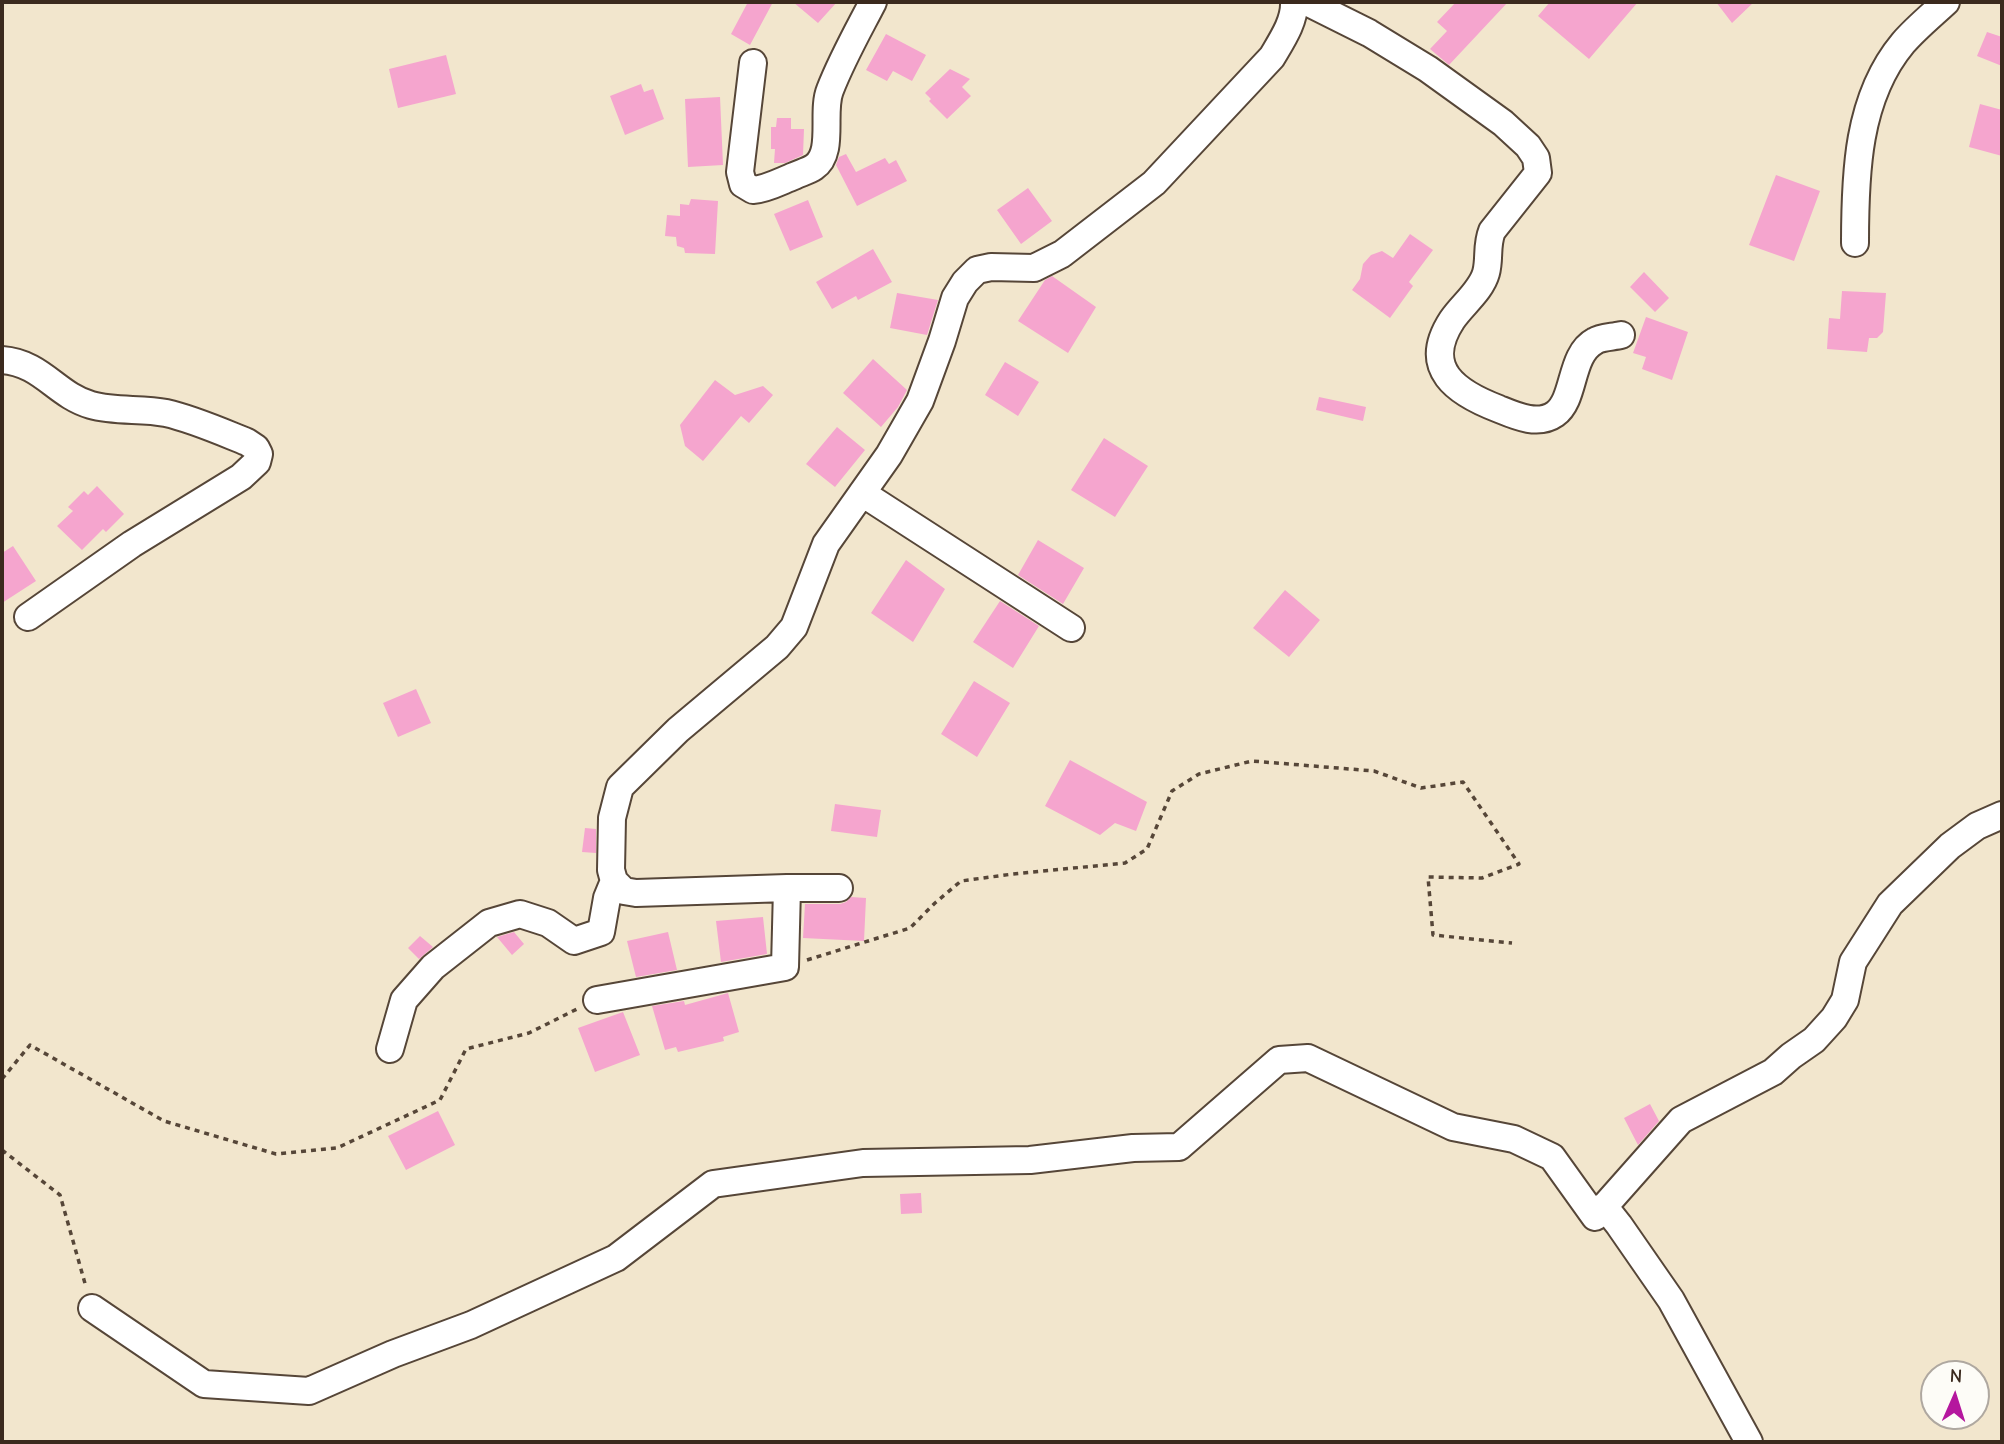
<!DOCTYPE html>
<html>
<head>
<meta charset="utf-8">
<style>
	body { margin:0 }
	#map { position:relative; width:2004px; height:1444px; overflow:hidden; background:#f2e6cd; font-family:"Comic Neue",sans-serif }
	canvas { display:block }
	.frame { position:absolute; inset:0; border:4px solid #3b2a1e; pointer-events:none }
	.north { position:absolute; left:1920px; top:1360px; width:70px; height:70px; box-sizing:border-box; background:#fdfcf7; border:2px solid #afa8a0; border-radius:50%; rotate:3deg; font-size:19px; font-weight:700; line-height:28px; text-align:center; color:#3b2a1e }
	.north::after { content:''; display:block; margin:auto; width:24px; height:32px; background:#b5179e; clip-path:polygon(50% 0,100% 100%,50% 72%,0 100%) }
</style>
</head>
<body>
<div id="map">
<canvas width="2004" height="1444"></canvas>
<div class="frame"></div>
<div class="north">N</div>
</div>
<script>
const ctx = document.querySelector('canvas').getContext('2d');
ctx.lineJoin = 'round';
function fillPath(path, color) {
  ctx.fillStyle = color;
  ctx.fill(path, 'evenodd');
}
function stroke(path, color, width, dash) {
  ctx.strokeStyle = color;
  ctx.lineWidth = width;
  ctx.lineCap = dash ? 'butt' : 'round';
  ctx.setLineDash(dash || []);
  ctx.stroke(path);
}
fillPath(new Path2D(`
	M748,2h25l-23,43 -19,-11z
	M793,2h44l-19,21z
	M1456,2h52l-59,63 -19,-16 17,-18 -10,-9z
	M1550,2h88l-49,57 -51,-43z
	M1716,2h38l-22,21z
	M1987,32l15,5v29l-25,-10z
	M886,34l40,21 -14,26 -19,-10 -6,10 -21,-11z
	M446,55l10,39 -58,14 -9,-39z
	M950,69l20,10 -8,8 9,9 -24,23 -18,-18 2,-2 -6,-6z
	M641,84l3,8 9,-3 11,30 -39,16 -15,-39z
	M720,97l3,68 -35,2 -3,-68z
	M1980,104l22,6v46l-33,-9z
	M777,118h14v11h13l-1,26 -18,8h-11l1,-14h-4v-22h5z
	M846,154l10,18 29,-14 4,6 7,-4 11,21 -50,25 -21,-41 3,-8z
	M1776,175l44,16 -26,70 -45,-16z
	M1028,188l24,33 -31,23 -24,-34z
	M691,199l27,2 -3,53 -30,-1 -1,-5 -7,-2 -1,-9 -11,-1 2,-21 13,1v-12l9,1z
	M808,200l15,37 -33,14 -16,-37z
	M1410,234l23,16 -24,32 4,4 -23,32 -38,-28 8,-11 3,-15 8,-9 11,-4 11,7z
	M873,249l19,33 -34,18 -2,-4 -24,13 -16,-27z
	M1644,272l25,26 -14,14 -25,-25z
	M1052,276l44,31 -28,46 -50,-32 27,-41z
	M1842,291l44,2 -3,39 -6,6h-8l-2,14 -40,-3 2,-31 11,1z
	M897,293l41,7 -11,35 -37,-7z
	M1646,317l42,15 -16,48 -30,-11 4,-12 -13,-4z
	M873,359l34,31 -9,17 -17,20 -38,-34z
	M1005,362l34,20 -21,34 -33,-21z
	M715,380l20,15 28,-9 10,9 -24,28 -8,-7 -38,45 -18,-15 -5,-21z
	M1319,397l47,10 -3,14 -47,-11z
	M837,427l28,23 -30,37 -29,-23z
	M1104,438l44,28 -33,51 -44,-27z
	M97,486l27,28 -18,18 -3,-3 -21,21 -25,-24 16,-15 -5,-4 16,-16 4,4z
	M1038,540l46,28 -21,36 -45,-29z
	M13,546l23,35 -34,22v-50z
	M906,560l39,29 -32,53 -42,-29z
	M1285,590l35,30 -31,37 -36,-29z
	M1000,601l39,25 -26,42 -40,-26z
	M974,681l36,22 -33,54 -36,-23z
	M416,689l15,34 -33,14 -15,-34z
	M1070,760l77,42 -11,29 -21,-8 -15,12 -55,-29z
	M835,804l46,6 -4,27 -46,-6z
	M585,828l11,1v24l-14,-1z
	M851,897l15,1 -2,43 -61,-3 2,-34h35l6,-2z
	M763,917l4,37 -46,8 -5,-41z
	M514,932l10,12 -12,11 -15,-18z
	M668,932l9,38 -41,7 -9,-36z
	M420,936l13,11 -14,12 -11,-11z
	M728,993l11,39 -16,5 1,4 -46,11 -2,-5 -11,3 -13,-44 32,-5 1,4z
	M623,1012l17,43 -45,17 -17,-44z
	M1650,1104l9,17 -21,24 -14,-27z
	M438,1111l17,34 -49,25 -18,-34z
	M921,1193l1,20 -21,1 -1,-20z`), '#f5a5ce');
const minor = new Path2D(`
	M1307,2l62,31 59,36 75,54 25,23 8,12 2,15 -46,58c-6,15 -2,28 -6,42 -5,18 -24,32 -34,47 -32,49 5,73 47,89 17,7 39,17 56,5 21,-15 14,-59 40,-73 6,-4 18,-4 26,-6
	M753,63l-13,109 3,12 10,6c14,-1 28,-9 41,-14 6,-3 14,-5 20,-9 21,-14 7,-55 16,-77 12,-31 28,-59 43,-88
	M1855,243c0,-69 2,-145 48,-200 13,-15 29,-28 43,-41
	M2,360c40,3 54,35 89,45 24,7 51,3 75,8 27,6 56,19 81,29l9,6 3,6 -2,8 -16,15 -109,67 -104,73
	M862,493l209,135
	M839,888h-52l-151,5 -12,-2 -10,-10 -3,-11 1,-52 8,-31 58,-57 99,-83 17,-20 32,-83 63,-89 31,-54 22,-60 13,-43 10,-16 12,-12 14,-3 43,1 28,-14 92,-71 118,-126c10,-17 23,-36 22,-55
	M597,1000l188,-33 2,-79
	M390,1049l14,-49 29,-33 56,-44 31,-9 28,9 26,18 27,-9 6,-34 7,-17
	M1604,1206l15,19 52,75 78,142
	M92,1308l112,76 105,7 84,-37 78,-29 145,-67 97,-74 150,-21 167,-3 103,-12 46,-1 100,-87 29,-2 145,69 61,12 38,18 43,60 86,-97 92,-48 18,-16 23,-16 20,-22 11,-18 8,-38 37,-58 60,-58 27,-20 25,-11`);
stroke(minor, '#564638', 30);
stroke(new Path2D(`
	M807,960l103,-32 25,-25 26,-22 52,-7 112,-11 22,-14 25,-58 27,-17 53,-13 122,10 47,17 42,-6 56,82 -37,14 -54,-1 5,58 79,8
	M2,1079l28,-34 134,76 112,33 61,-6 103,-48 26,-51 63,-16 50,-25
	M2,1150l58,45 26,92`), '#564638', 3.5, [5, 5]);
stroke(minor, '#fff', 26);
</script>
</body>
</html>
